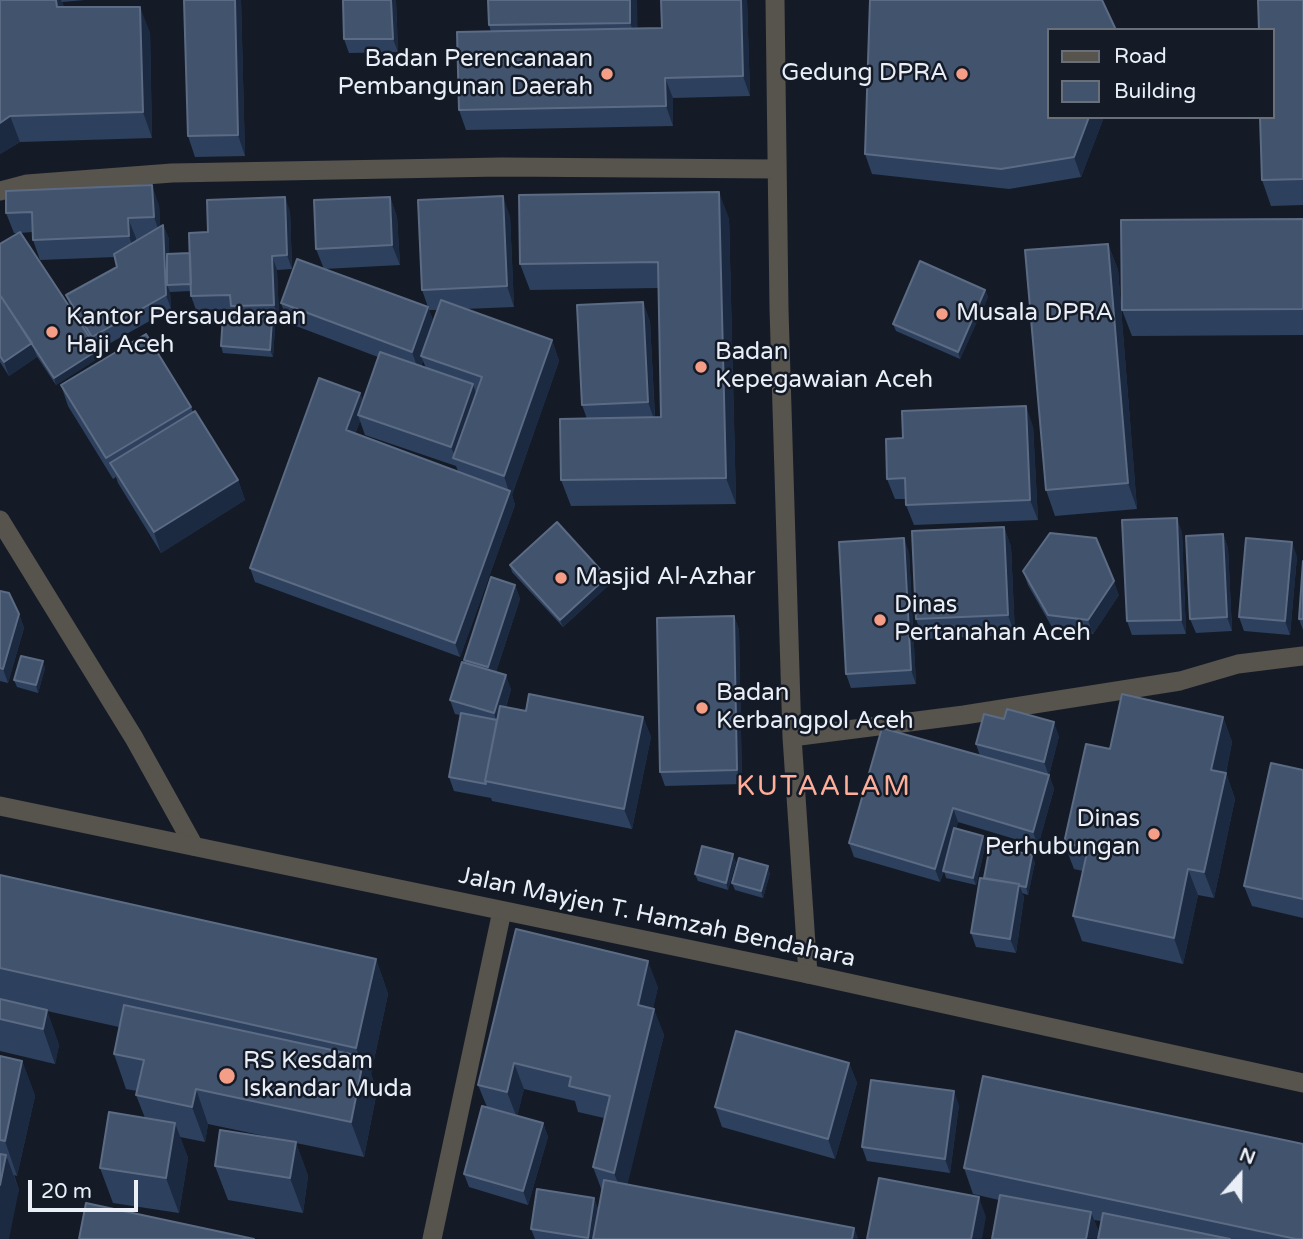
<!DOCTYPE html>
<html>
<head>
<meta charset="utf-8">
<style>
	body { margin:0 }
	#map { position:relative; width:1303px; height:1239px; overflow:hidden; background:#141b27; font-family:"Varela Round",sans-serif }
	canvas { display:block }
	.legend { position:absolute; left:1047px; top:28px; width:228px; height:91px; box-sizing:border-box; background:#141b27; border:2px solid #6a707a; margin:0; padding:9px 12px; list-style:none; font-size:21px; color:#eaeff7 }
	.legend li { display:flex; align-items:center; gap:14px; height:35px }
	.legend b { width:35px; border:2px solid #6a707a }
	.north { position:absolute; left:1205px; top:1141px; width:70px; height:70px; -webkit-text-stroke:5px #141b27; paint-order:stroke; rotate:21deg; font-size:19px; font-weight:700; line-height:28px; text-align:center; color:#eaeff7 }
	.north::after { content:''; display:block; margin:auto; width:24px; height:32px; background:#eaeff7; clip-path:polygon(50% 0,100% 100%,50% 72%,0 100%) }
	.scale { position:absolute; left:28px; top:1180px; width:110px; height:32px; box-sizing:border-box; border:4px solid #eaeff7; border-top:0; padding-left:9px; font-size:21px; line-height:24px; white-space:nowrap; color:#eaeff7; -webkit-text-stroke:5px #141b27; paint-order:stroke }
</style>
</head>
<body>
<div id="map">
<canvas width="1303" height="1239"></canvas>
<ul class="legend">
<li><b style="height:9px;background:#57534d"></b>Road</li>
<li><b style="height:19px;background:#42536e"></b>Building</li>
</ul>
<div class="north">N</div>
<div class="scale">20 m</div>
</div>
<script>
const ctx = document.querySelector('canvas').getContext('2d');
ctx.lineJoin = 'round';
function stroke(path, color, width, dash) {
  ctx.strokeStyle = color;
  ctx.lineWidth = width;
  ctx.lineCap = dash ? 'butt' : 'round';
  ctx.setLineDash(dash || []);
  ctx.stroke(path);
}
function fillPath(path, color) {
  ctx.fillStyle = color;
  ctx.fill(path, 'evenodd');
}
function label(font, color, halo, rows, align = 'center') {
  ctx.font = font + ' "Varela Round",sans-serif';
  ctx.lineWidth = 5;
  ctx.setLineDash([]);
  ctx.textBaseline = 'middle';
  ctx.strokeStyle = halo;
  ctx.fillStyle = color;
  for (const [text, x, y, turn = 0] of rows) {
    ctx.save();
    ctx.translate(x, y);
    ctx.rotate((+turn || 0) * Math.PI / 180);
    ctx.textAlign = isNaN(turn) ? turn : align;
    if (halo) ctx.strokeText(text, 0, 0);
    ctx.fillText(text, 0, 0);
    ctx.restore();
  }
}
stroke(new Path2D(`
	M775,0l4,309 13,428 16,237
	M0,191l27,-7 145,-11 329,-6 275,2
	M0,520l134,218 60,108
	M792,737l172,-22 216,-34 58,-17 65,-8
	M432,1239l70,-328`), '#57534d', 19);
stroke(new Path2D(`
	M0,806l808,168 495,109`), '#57534d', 19);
fillPath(new Path2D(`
	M0,0h85l-23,2 2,5 86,25 2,106 -132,4 -20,12z
	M184,0h57l4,156 -50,1 -7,-21z
	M343,0h53l2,52 -49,1 -5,-14z
	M488,0h149v29l25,-1 -1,-28h86l3,96 -77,2v28l-207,4 -7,-20 32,-78 -2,-7z
	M1303,0v205l-32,1 -9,-26z
	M1049,117h55l-23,60 -72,12 -137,-15 -7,-20z
	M390,197l7,20 3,48 -76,4 104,38 -6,-17 88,-74 4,91 -50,2 88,31 7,21 -47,134 3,10 -55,152 -205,-75 -5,-14 110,-175 3,8 15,-44 -90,-34 -7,-20 43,-34 -8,-20zM429,310h8l-4,11zM423,361l3,7 -5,-1zM360,421l5,14 91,31 2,5 -103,-37z
	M159,205l1,22 3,-2 6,14v15l21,-1 18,-21 82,-21 2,58 -15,1 2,49h-17l10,1 3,7 -2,30 -50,-4 -2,-7 14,-29 -3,-8 -36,1 -5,-14v-5l-21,1 1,17 -73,41 2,7 -44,28 -20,-30 1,2 -28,19 -9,-14v-118l18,-11h-4l-8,-20zM32,232l1,8 7,20 75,-3 2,10 -51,28 5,14 -51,-76z
	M729,218l7,286 -165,2 -10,-26 26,-61 -5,-14 61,-103 7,20 5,95h6l-3,-129 -128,2 -10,-26z
	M1303,219v116l-171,1 -10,-26z
	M1108,244l10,26 19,239 -82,7 -9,-26z
	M985,290l3,7 -28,62 -64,-28 -3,-7z
	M61,385l130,22 2,5 45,68 7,20 -84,53 -43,-70 -2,-6 -3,2 -45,-73z
	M1033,426l5,94 -124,5 -8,-20v-6h-11l-8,-20 16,-41z
	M1004,527l7,20 4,88 -92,4 -7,-20z
	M1182,532l4,102 -54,1 -5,-14z
	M1223,534l5,14 4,83 -36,2 -6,-14z
	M909,552l7,132 -65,4 -5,-14z
	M1297,556l-7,79 -46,-4 -5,-14z
	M1303,561v69l-4,-11z
	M510,565l97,12 3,7 -47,43 -51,-55z
	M1023,571l96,24 -26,39 -40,-5 -25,-44z
	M515,585l5,14 -24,73 15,17 -5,18 20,4 117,6 8,20 -19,92 -140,-28 -1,-3 -37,-7 -5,-14 11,-62 -5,-1 -5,-14 15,-37 -1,-3z
	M0,591l19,23 5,14 -16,55 -8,-2z
	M734,616l5,14 3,154 -77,2 -5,-14z
	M45,668l-7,25 -21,-6 -3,-7z
	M1223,717l9,25 -6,31 9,26 -21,99 -16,-3 -15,69 -101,-23 -9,-25 10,-45 -9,-2 -10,-26 46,-94z
	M1059,736l-10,39 5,14 -16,57 -80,-24 -2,7 27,7 3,7 -10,42 -30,-7 -2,-7 -4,11 -86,-25 -5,-14 131,-87 -4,-12z
	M1303,770v148l-51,-12 -8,-20z
	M736,862l-8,28 -30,-9 -3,-7z
	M1035,862l-7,33 -6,-2 2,4 -8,56 -40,-6 -5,-14 13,-55z
	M770,873l-7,25 -28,-8 -3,-7z
	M0,875l376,84 12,35 -17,80 6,17 -13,66 -68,-14 12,33 -5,37 -75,-13 -13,-34 59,-28 -66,-14 -3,18 -25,-5 8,21 -9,55 -66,-10 -13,-35 45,-50 -9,-23 1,-4 -11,-2 -12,-35 5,-27 -72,-16 12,34 -4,19 -55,-13z
	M516,929l142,58 -5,21 11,27 -37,149 227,44 4,11h-323l-4,-10 63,-31 4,11 4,-18 -9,-24 11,-49 -26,-6 -3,-11 -51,-12 -7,27 26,7 5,14 -20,68 -59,-18 -5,-13 23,-67 -9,-22z
	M0,1056l22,5 13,35 -18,80 -3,-1 5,15 -19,49z
	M849,1063l8,20 -22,76 -113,-32 -7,-20z
	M959,1105l-9,68 -83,-12 -5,-14z
	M964,1168l339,71h-205l3,-18 -7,-1 5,12 -2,7 -98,-39 -26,-6z`), '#2d405e');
fillPath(new Path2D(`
	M56,0h5l3,8 -7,-1z
	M235,0h6l4,156 -7,-21z
	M391,0h5l2,52 -5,-13z
	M630,0h7l1,43 -8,-20z
	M741,0h6l3,96 -7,-20z
	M140,7l10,25 2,106 -9,-26z
	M665,78l8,20v28l-7,-20z
	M10,116l10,26 -20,12v-31z
	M1089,117h15l-23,60 -7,-20z
	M152,185l7,20 2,32 -7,-20z
	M719,192l10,26 7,286 -10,-26z
	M503,196l7,20 4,91 -7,-21z
	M285,197l5,14 2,58 -5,-14z
	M390,197l7,20 3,48 -8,-20z
	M128,218l8,20v18l-7,-20z
	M163,225l6,14 1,45 -3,1 3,7 1,17 -5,-14z
	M1108,244l10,26 19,239 -9,-26z
	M272,256l5,14 2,49 -5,-14z
	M985,290l3,7 -28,62 -2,-7z
	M643,302l7,20 5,100 -7,-20z
	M428,307l8,20 -15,29 2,5 -4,11 -7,-20z
	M272,320l3,7 -2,30 -3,-7z
	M552,340l7,21 -47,134 3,10 -55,152 -5,-14 54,-151 -5,-16z
	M32,343l5,14 -28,19 -5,-14z
	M98,350l2,7 -44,28 -2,-7z
	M473,384l7,21 -24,54 -5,-12z
	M360,393l5,14 -7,8 2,6 -9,23 -5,-14z
	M1026,406l7,20 5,94 -8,-20z
	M238,480l7,20 -84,53 -7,-21z
	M1177,518l5,14 4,102 -5,-14z
	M1004,527l7,20 4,88 -7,-20z
	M1223,534l5,14 4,83 -5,-14z
	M904,538l5,14 7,132 -5,-14z
	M1292,542l5,14 -7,79 -5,-14z
	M607,577l3,7 -47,43 -3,-7z
	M1114,581l5,14 -26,39 -5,-14z
	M515,585l5,14 -27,82 -5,-14z
	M19,614l5,14 -16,55 -5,-14z
	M734,616l5,14 3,154 -5,-14z
	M43,661l2,7 -7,25 -2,-8z
	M506,675l5,14 -11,36 -3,-2 -3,-10z
	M643,717l8,20 -19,92 -8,-20z
	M1223,717l9,25 -11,54 -10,-26z
	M1054,722l5,14 -10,40 -5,-14z
	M1226,773l9,26 -21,99 -10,-26z
	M1049,775l5,14 -16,57 -5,-14z
	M953,808l5,14 -18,60 -5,-13z
	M983,836l3,7 -10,42 -3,-7z
	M733,854l3,8 -8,28 -2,-7z
	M1032,855l3,7 -7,33 -2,-8z
	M768,866l2,7 -7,25 -2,-7z
	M1188,869l10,26 -15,69 -9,-26z
	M1019,884l5,13 -8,56 -6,-14z
	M376,959l12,35 -17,80 6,17 -13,66 -13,-35 12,-57 -7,-17z
	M648,961l10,26 -10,43 -10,-25z
	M654,1009l10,26 -40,164 -10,-26z
	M47,1010l12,35 -4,19 -12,-35z
	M22,1061l13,35 -18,80 -12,-35z
	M514,1063l10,26 -7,29 -10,-26z
	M849,1063l8,20 -22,76 -7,-20z
	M196,1089l12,35 -3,18 -13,-35z
	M954,1091l5,14 -9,68 -5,-14z
	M175,1123l13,35 -9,55 -13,-35z
	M543,1123l5,14 -20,68 -5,-14z
	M296,1142l12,34 -5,37 -13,-35z
	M6,1155l13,35 -10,49h-9v-54z
	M979,1197l7,20 -4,22h-11z
	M594,1198l5,14 -4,27h-6z
	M1091,1212l8,20 -2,7h-11z
	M854,1228l4,11h-6z`), '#1b2941');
const building = new Path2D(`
	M0,0h56l1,7h83l3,105 -133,4 -10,7z
	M184,0h51l3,135 -50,1z
	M343,0h48l2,39h-49z
	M488,0h142v23l-141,2z
	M661,0h80l2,76 -78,2 1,28 -207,4 -2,-78 205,-4z
	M870,0h232l14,30h-67v87h40l-15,40 -73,12 -136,-15z
	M1258,0h45v179l-41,1 -2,-63h13v-87h-14z
	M152,185l2,32 -26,1 1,18 -96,4 -1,-28 -26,1v-22z
	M719,192l7,286 -165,2 -1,-61 101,-2 -3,-155 -138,2 -1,-69z
	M503,196l4,90 -85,4 -4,-90z
	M285,197l2,58 -15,1 2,49 -43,1 -1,-11 -39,1 -2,-63 19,-1 -1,-32z
	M390,197l2,48 -76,4 -2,-49z
	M1303,219v90l-181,1 -1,-90z
	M163,225l3,70 -74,42 -26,-42 51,-28 -3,-13z
	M20,232l78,118 -44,28 -54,-83v-51z
	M1108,244l20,239 -82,7 -21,-240z
	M190,253l1,31 -24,1v-31z
	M297,259l131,48 -16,45 -131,-49z
	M920,261l65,29 -27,62 -65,-28z
	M0,295l32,48 -28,19 -4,-6z
	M441,300l111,40 -48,136 -51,-18 29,-81 -61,-21z
	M643,302l5,100 -66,3 -5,-100z
	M223,316l49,4 -2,30 -49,-4z
	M146,334l45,73 -85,51 -45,-73z
	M380,352l93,32 -22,63 -93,-32z
	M319,378l41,15 -14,37 164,61 -55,152 -205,-75z
	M1026,406l4,94 -124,5 -1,-27 -18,1 -1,-40 17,-1 -1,-27z
	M195,411l43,69 -84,52 -44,-69z
	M1177,518l4,102 -54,1 -5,-101z
	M557,522l50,55 -47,43 -50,-55z
	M1004,527l4,88 -92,4 -4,-88z
	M1050,533l46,5 18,43 -26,39 -40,-5 -25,-44z
	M1223,534l4,83 -37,2 -4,-83z
	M904,538l7,132 -65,4 -7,-132z
	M1246,538l46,4 -7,79 -46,-4z
	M1303,561v58h-4z
	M491,577l24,8 -27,82 -24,-7z
	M0,591l9,2 10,21 -16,55 -3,-1z
	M734,616l3,154 -77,2 -3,-154z
	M21,656l22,5 -7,24 -22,-5z
	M462,662l44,13 -12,38 -44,-13z
	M529,694l114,23 -19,92 -139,-28 15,-75 26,5z
	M1122,694l101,23 -12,53 15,3 -22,99 -16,-3 -14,69 -101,-22 15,-68 -24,-5 22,-99 24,5z
	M1007,709l47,13 -10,40 -68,-18 8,-30 20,5z
	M461,713l36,7 -12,61 1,3 -37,-7z
	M882,728l167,47 -16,57 -80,-24 -18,61 -86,-26z
	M1271,763l32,7v129l-59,-13z
	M954,828l29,8 -10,42 -30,-7z
	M702,846l31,8 -7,29 -31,-9z
	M990,846l42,9 -6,32 -6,-1 -1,-2 -35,-6z
	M739,858l29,8 -7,25 -29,-8z
	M0,875l376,84 -20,89 -356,-80z
	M980,878l39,6 -9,55 -39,-6z
	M516,929l132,32 -10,44 16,4 -40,164 -21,-6 17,-71 -41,-10 2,-9 -57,-14 -7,29 -29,-7z
	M0,999l47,11 -4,19 -43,-10z
	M124,1005l240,52 -13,65 -155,-33 -4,18 -56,-12 8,-35 -30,-6z
	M736,1031l113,32 -21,76 -113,-32z
	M0,1056l22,5 -17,80 -5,-1z
	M983,1076l320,68v95h-7l-332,-71z
	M871,1080l83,11 -9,68 -83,-12z
	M482,1106l61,17 -20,68 -59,-17z
	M109,1112l66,11 -9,55 -66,-10z
	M220,1130l76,12 -6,36 -75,-12z
	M0,1154l6,1 -6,30z
	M879,1178l100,19 -8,42h-104z
	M604,1180l250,48 -2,11h-259z
	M537,1189l57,9 -6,40 -57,-9z
	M1000,1195l91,17 -5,27h-94z
	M86,1203l168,36h-175z
	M1103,1213l127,26h-132z`);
fillPath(building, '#42536e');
stroke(building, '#5c6b84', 2);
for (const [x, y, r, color] of [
	[607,74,7,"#f49e88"],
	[962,74,7,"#f49e88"],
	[942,314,7,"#f49e88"],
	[52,332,7,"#f49e88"],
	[701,367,7,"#f49e88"],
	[561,578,7,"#f49e88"],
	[880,620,7,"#f49e88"],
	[702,708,7,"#f49e88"],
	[1154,834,7,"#f49e88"],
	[227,1076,9,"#f49e88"]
]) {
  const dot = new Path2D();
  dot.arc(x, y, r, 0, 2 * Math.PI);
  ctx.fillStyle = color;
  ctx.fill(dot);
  stroke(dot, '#141b27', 2.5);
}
label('24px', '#eaeff7', '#141b27', [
	["Badan Perencanaan",593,60,"right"],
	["Pembangunan Daerah",593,88,"right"],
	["Gedung DPRA",948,74,"right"],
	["Musala DPRA",956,314],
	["Kantor Persaudaraan",66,318],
	["Haji Aceh",66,346],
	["Badan",715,353],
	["Kepegawaian Aceh",715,381],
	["Masjid Al-Azhar",575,578],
	["Dinas",894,606],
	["Pertanahan Aceh",894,634],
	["Badan",716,694],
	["Kerbangpol Aceh",716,722],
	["Dinas",1140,820,"right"],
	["Perhubungan",1140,848,"right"],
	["RS Kesdam",243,1062],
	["Iskandar Muda",243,1090]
], 'left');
label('24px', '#eaeff7', '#141b27', [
	["Jalan Mayjen T. Hamzah Bendahara",657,918,12]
]);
ctx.letterSpacing = '2px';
label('28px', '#feae99', '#141b27', [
	["KUTAALAM",824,788]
]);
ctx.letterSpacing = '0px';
</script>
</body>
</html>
